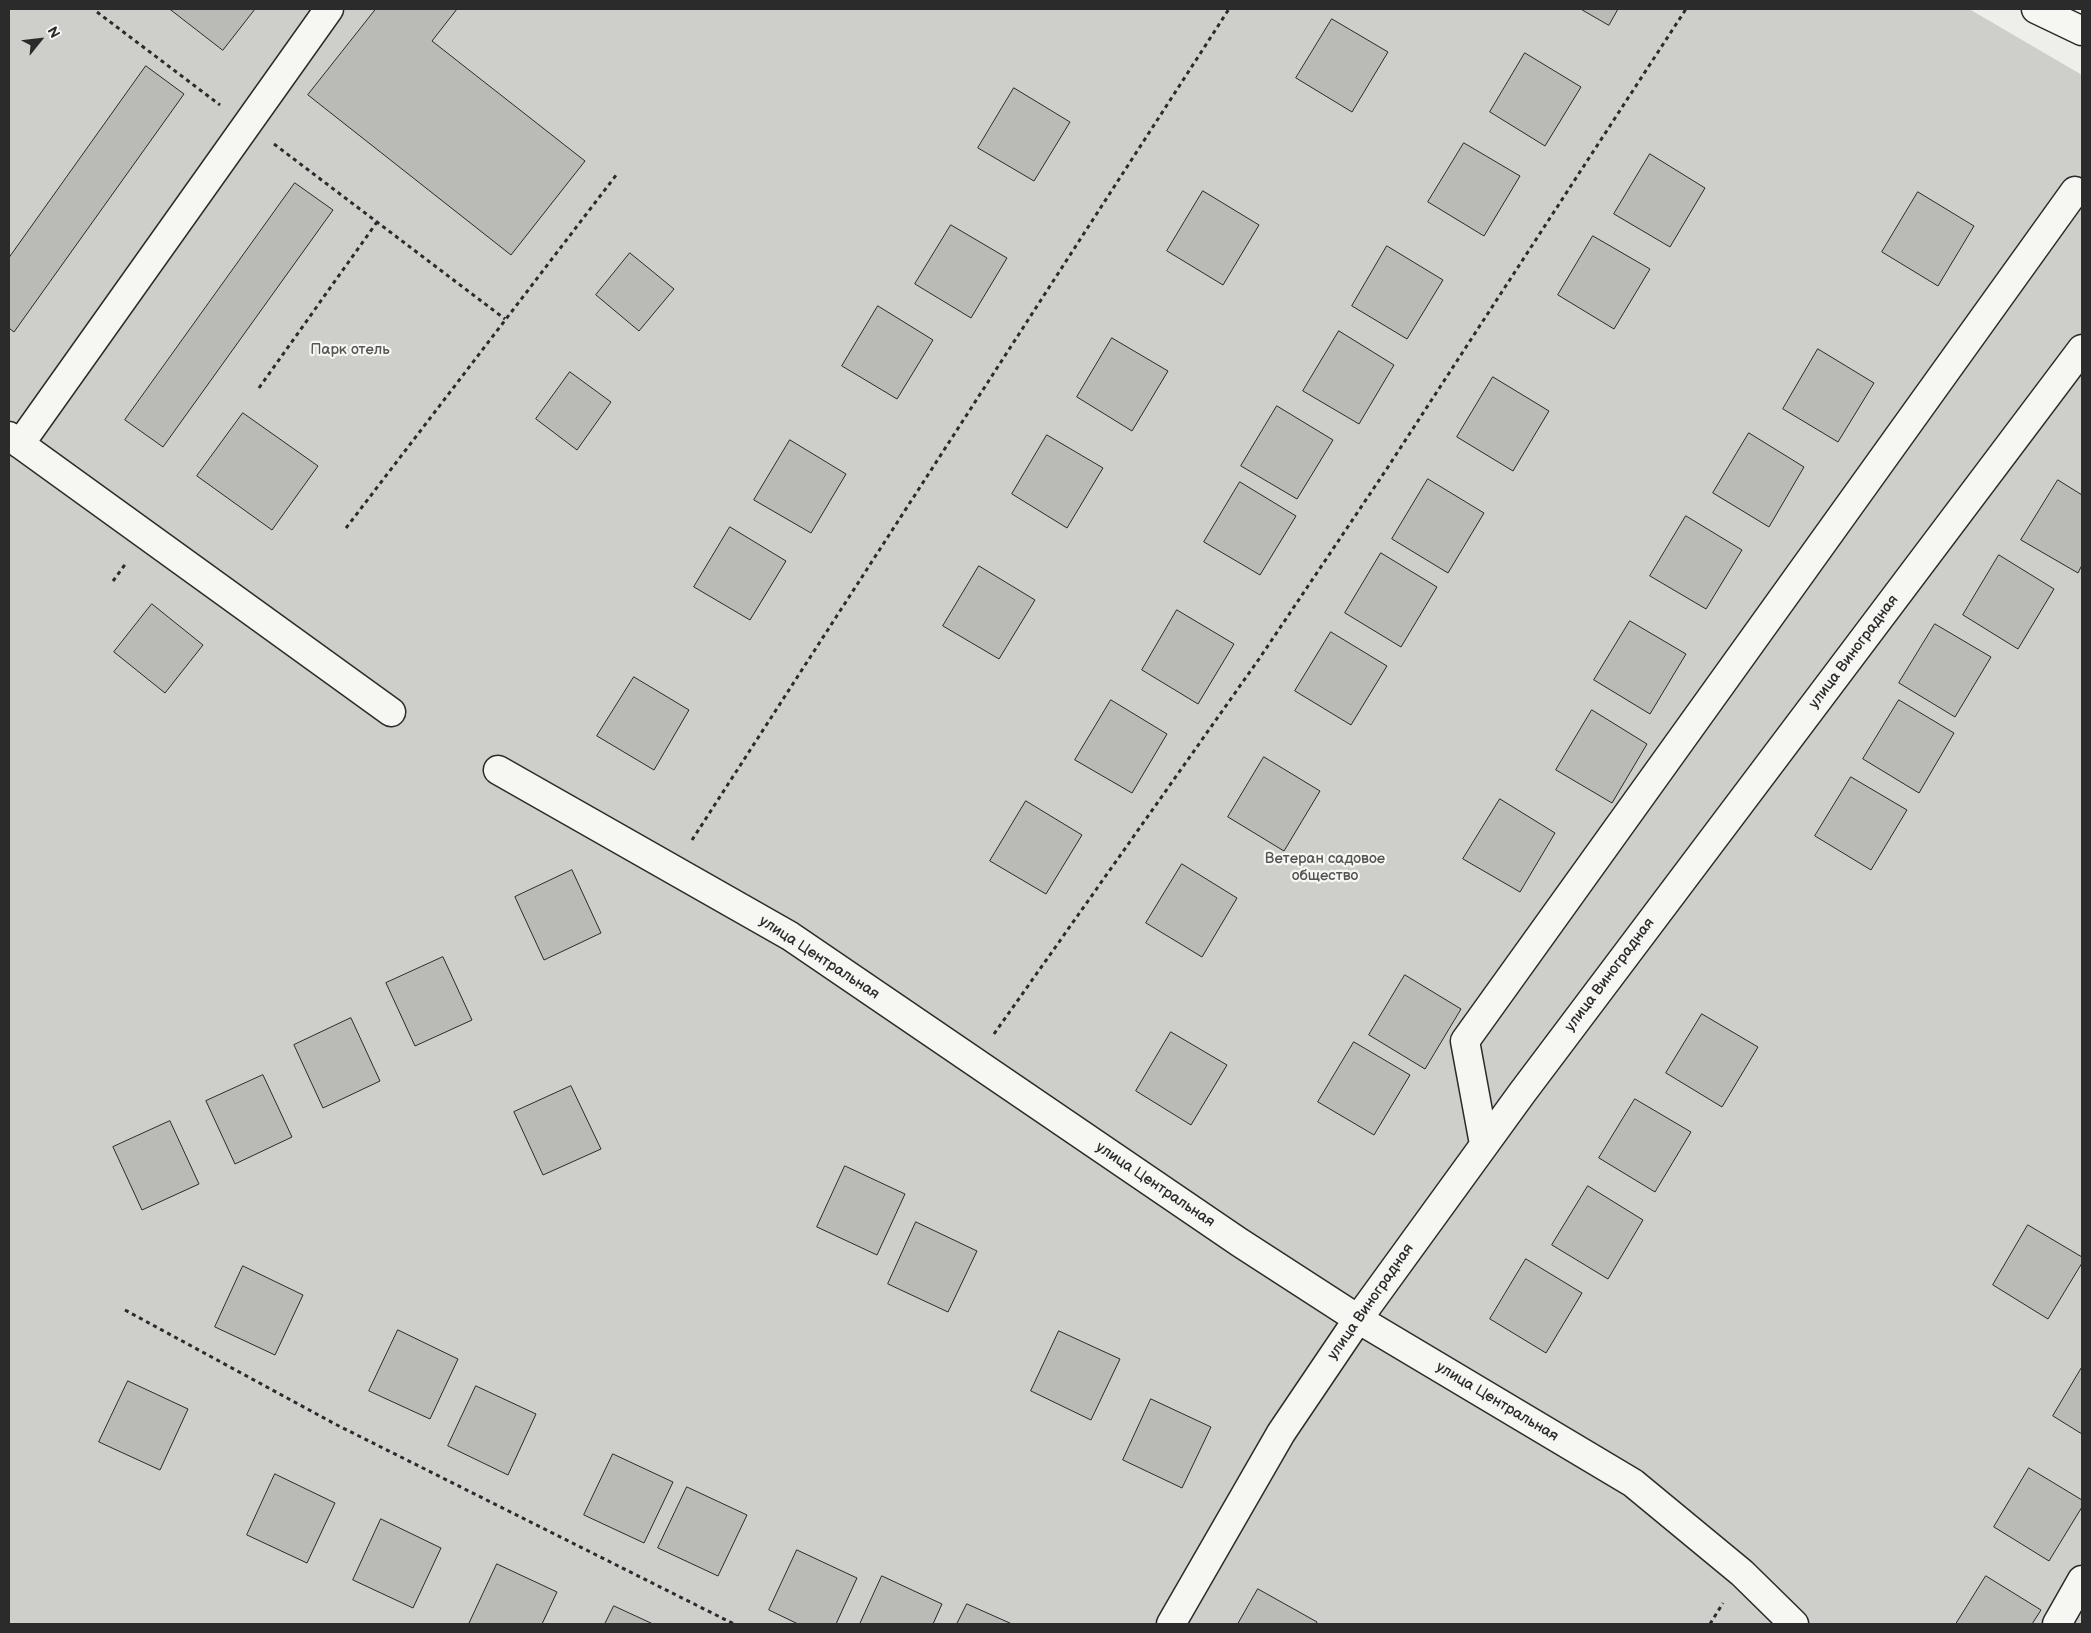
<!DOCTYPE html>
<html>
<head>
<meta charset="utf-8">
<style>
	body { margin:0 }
	#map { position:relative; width:2091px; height:1633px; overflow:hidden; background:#eeeeea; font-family:"Balsamiq Sans",sans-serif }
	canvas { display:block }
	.frame { position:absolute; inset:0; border:10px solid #2b2b2b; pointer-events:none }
	.north { position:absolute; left:15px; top:15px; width:50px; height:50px; -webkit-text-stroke:4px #f6f6f2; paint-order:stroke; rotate:61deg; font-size:14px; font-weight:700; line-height:20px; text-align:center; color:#2b2b2b }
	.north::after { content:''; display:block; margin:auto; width:18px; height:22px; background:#2b2b2b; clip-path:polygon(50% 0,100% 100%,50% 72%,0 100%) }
</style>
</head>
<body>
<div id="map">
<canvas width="2091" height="1633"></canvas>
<div class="frame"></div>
<div class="north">N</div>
</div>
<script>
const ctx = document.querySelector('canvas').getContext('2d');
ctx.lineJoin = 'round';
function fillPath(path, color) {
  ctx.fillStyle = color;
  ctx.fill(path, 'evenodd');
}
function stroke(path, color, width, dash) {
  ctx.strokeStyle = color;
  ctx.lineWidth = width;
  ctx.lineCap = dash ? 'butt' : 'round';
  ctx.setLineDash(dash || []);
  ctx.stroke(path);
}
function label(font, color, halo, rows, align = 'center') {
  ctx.font = font + ' "Balsamiq Sans",sans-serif';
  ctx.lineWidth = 4.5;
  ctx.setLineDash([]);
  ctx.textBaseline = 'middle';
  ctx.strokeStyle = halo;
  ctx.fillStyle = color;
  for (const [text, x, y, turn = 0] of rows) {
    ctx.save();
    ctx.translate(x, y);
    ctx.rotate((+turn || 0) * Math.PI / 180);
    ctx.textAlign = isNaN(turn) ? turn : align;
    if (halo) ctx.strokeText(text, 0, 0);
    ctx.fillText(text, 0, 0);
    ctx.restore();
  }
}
fillPath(new Path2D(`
	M9,9h1960l113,66v1549h-2073z`), '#cececa');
const building = new Path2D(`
	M170,9h85l-32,41z
	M376,9h81l-25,32 153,120 -74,94 -203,-160z
	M1581,9h37l-9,16z
	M1332,19l56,33 -36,60 -56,-34z
	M1525,53l56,34 -36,59 -55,-34z
	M146,66l38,28 -170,238 -5,-4v-70z
	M1014,88l56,34 -36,59 -56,-33z
	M1464,143l56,33 -36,60 -56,-34z
	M1650,154l55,34 -35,59 -56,-33z
	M295,183l38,27 -170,237 -38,-27z
	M1203,191l56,34 -36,60 -56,-34z
	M1918,192l56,34 -36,60 -56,-34z
	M951,225l56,33 -36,60 -56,-34z
	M1593,236l57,33 -36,60 -56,-34z
	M1387,246l56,34 -36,59 -55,-33z
	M630,253l44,36 -35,42 -43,-36z
	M878,306l55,34 -36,59 -55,-33z
	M1339,331l55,34 -35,59 -56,-33z
	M1112,338l56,33 -36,60 -55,-34z
	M1818,349l56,34 -36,59 -55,-33z
	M570,372l41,30 -34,48 -41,-31z
	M1493,377l56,34 -36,60 -56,-34z
	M1277,406l56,34 -36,59 -56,-33z
	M243,413l75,53 -46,64 -75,-54z
	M1749,433l55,34 -35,60 -56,-34z
	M1047,435l56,33 -36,60 -55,-34z
	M790,440l56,34 -35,59 -57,-33z
	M1428,479l56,34 -36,60 -56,-34z
	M2058,480l24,15v70l-4,8 -57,-33z
	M1240,482l56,34 -36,59 -56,-33z
	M1686,516l56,34 -36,59 -56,-33z
	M730,527l56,34 -36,59 -56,-33z
	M1381,553l56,34 -36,60 -56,-34z
	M1999,555l55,34 -36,60 -55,-34z
	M979,566l56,34 -36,59 -56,-33z
	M152,604l51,41 -38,48 -51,-41z
	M1177,610l57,34 -36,60 -56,-34z
	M1630,621l56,33 -36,60 -56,-34z
	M1935,624l56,33 -36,60 -56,-34z
	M1331,632l56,34 -36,59 -56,-34z
	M634,677l55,33 -35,60 -57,-34z
	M1111,700l56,34 -35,59 -57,-33z
	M1899,700l55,33 -35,60 -56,-34z
	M1592,710l55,34 -35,59 -56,-33z
	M1264,757l56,34 -36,60 -56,-34z
	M1851,777l56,33 -36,60 -56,-34z
	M1500,799l55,34 -35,59 -57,-33z
	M1026,801l56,34 -36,59 -56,-33z
	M1182,864l55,34 -35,59 -56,-34z
	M572,870l29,63 -57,27 -29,-63z
	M443,957l29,63 -57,26 -29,-63z
	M1405,975l56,34 -36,60 -56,-34z
	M1702,1014l56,33 -36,60 -56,-34z
	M351,1018l29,63 -57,27 -29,-63z
	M1171,1032l56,33 -36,60 -55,-34z
	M1354,1042l56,33 -36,60 -56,-33z
	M263,1075l29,62 -57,27 -29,-63z
	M571,1086l30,63 -58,26 -29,-63z
	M1635,1099l56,33 -36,60 -56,-34z
	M170,1121l29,63 -57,26 -29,-63z
	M845,1166l60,28 -28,61 -60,-28z
	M1588,1186l55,34 -35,59 -56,-34z
	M916,1222l61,29 -29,61 -60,-28z
	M2028,1225l54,32v6l-34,56 -55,-34z
	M1526,1259l56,34 -36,60 -56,-34z
	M243,1266l60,29 -28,60 -60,-28z
	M398,1330l60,29 -28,60 -61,-28z
	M1059,1331l61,28 -29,61 -60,-29z
	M2082,1367v67l-29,-18z
	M128,1381l60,28 -28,61 -61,-28z
	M476,1386l60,28 -28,61 -60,-29z
	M1151,1399l60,28 -29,61 -59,-28z
	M613,1454l60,28 -29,61 -60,-28z
	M2029,1468l53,32v7l-33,54 -55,-34z
	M275,1474l60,29 -28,60 -60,-28z
	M687,1487l60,28 -29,61 -60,-28z
	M381,1519l60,29 -28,60 -60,-28z
	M797,1550l60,28 -21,46h-38l-29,-14z
	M497,1564l60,28 -15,32h-73z
	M882,1576l60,28 -9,20h-73z
	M1986,1576l55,34 -9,14h-76z
	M1258,1589l59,33 -1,2h-78z
	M967,1604l45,20h-55z
	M614,1606l39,18h-48z`);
fillPath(building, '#babab7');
stroke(building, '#2b2b2b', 1);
const minor = new Path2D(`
	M2036,9l46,22
	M9,436l382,276
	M20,444l309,-435
	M498,770l292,166 449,306 119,77 275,164 109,90 52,51
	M1484,1144l-19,-103 610,-850
	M1171,1624l110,-191 77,-114 164,-226 560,-744
	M2057,1624l25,-44`);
stroke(minor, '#2b2b2b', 31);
stroke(new Path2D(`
	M97,12l123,93
	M274,144l231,175
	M259,388l118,-166
	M346,528l271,-354
	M113,581l13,-18
	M692,840l537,-831
	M994,1034l265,-375 127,-189 300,-461
	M125,1310l210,114 399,200
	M1710,1624l13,-21`), '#2b2b2b', 3, [4, 4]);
stroke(minor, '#f6f6f2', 28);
label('15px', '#545453', '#f6f6f2', [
	["Парк отель",350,350],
	["Ветеран садовое",1325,859],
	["общество",1325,876]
]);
label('15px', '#2b2b2b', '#f6f6f2', [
	["улица Виноградная",1854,652,-53],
	["улица Центральная",819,958,33],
	["улица Виноградная",1610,975,-53],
	["улица Центральная",1155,1185,34],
	["улица Виноградная",1371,1302,-55],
	["улица Центральная",1497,1402,31]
]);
</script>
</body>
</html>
